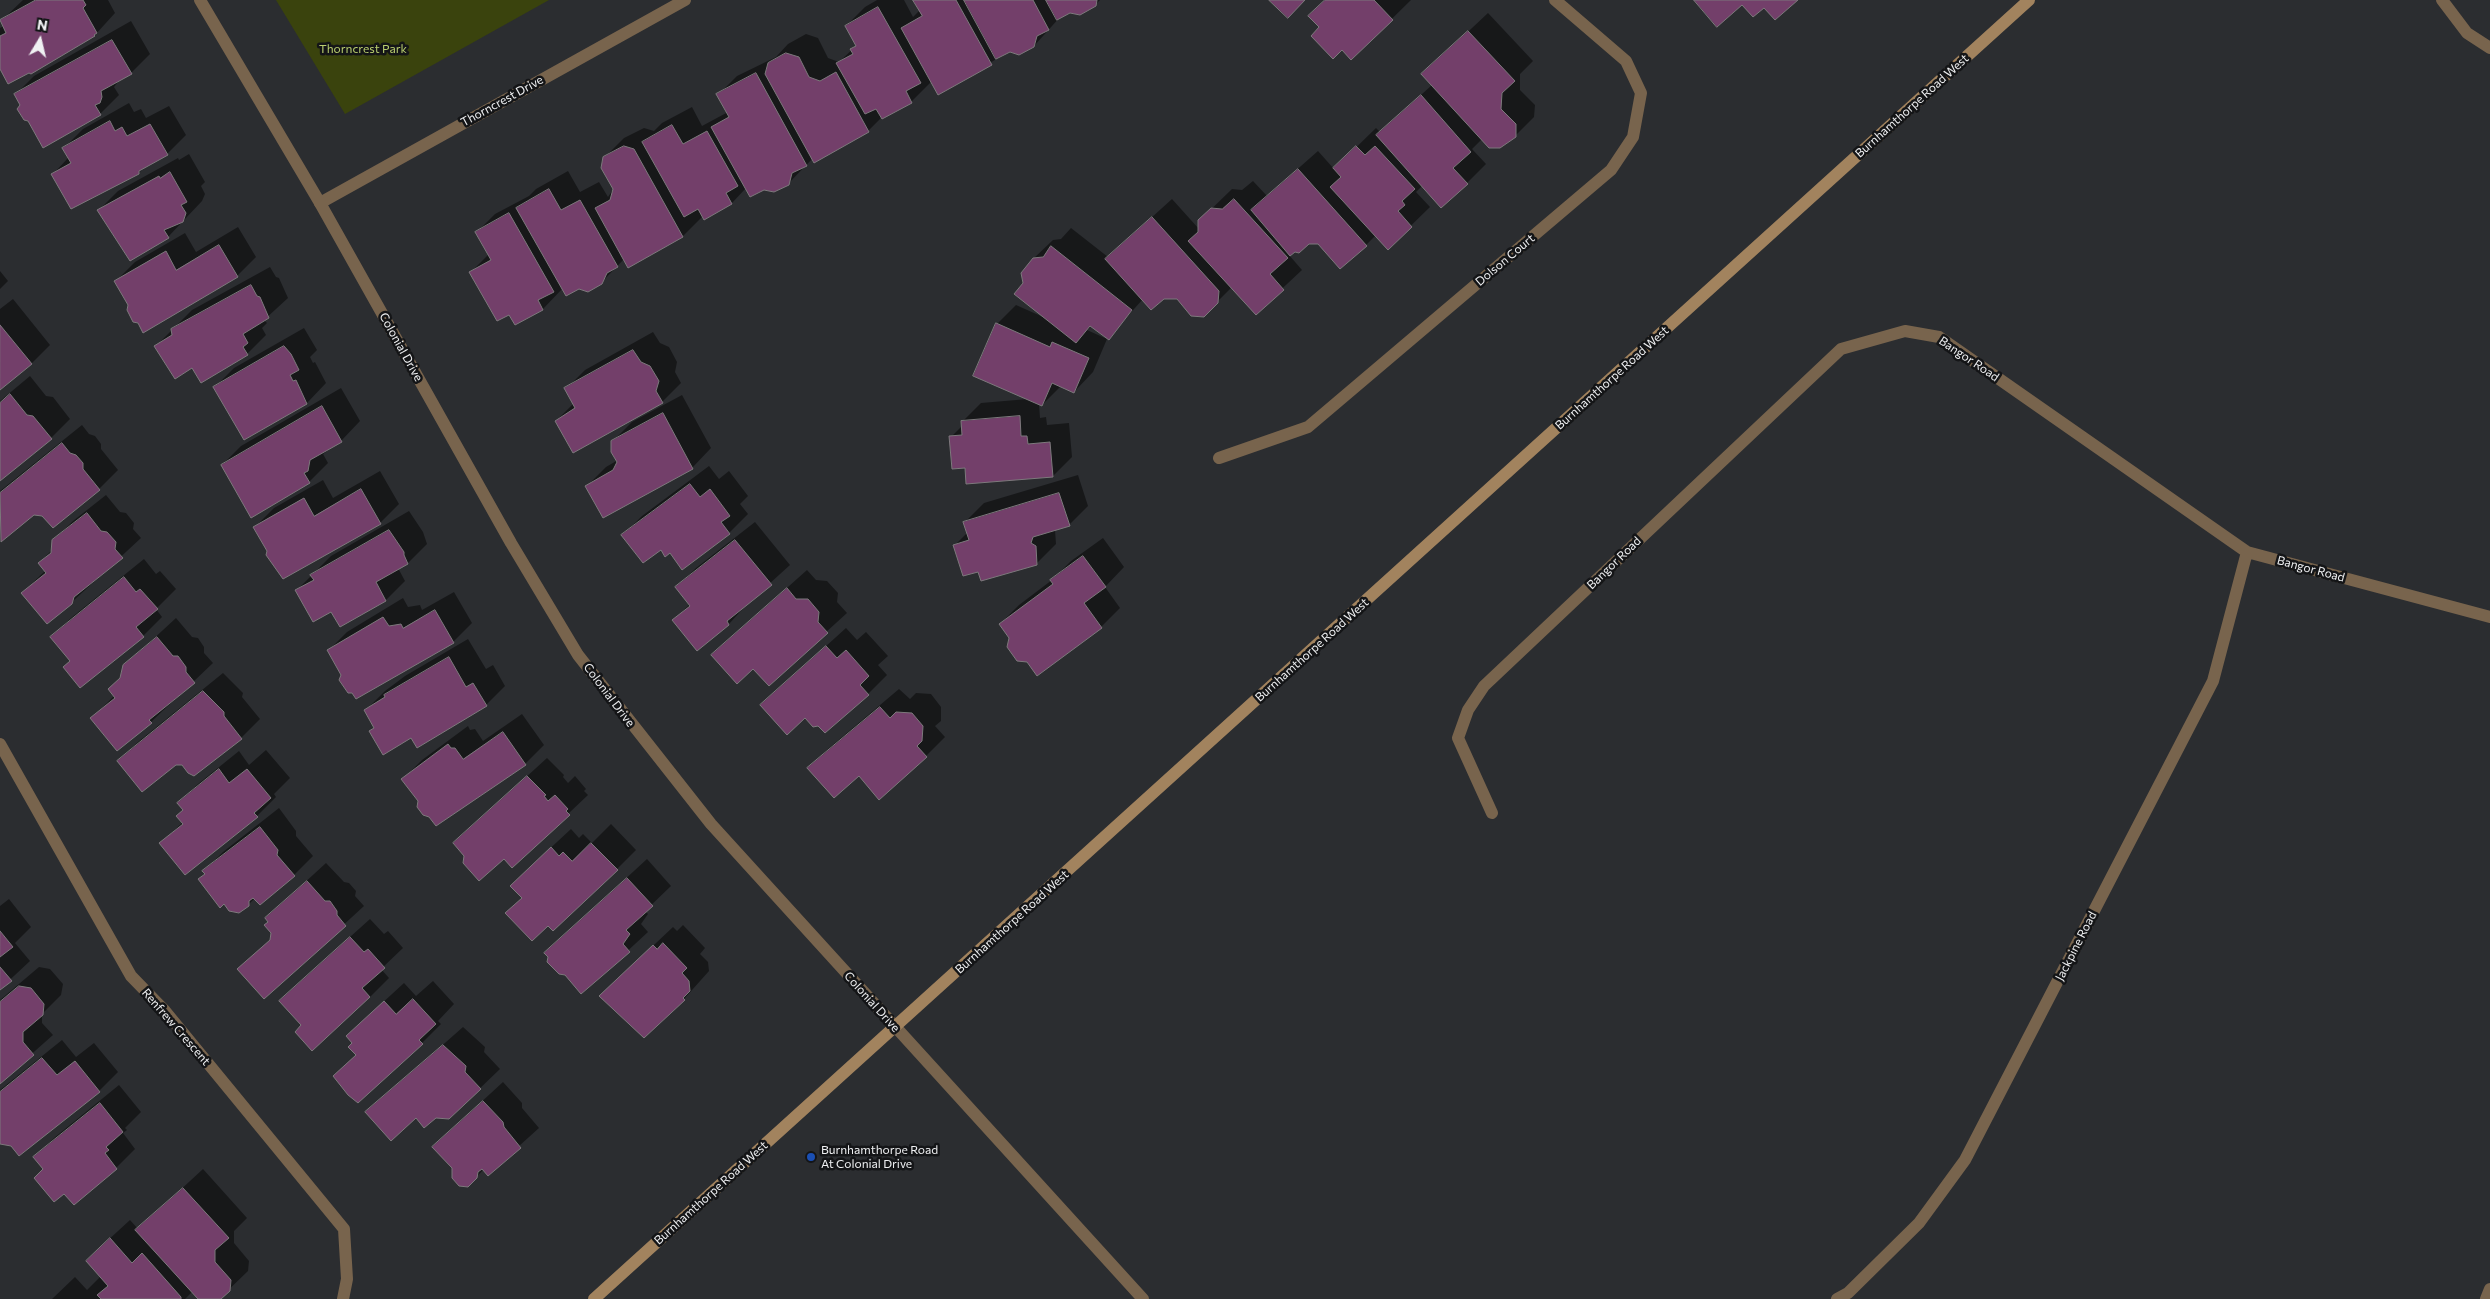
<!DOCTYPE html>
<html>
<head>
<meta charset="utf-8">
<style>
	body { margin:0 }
	#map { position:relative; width:2490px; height:1299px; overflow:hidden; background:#2b2d30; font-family:Commissioner,sans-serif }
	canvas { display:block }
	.north { position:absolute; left:15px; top:15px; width:50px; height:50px; -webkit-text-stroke:4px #141517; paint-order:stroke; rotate:9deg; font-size:14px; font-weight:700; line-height:20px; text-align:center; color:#eff0f2 }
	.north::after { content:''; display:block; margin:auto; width:18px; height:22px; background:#eff0f2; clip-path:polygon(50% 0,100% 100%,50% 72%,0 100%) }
</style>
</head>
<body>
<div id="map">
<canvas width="2490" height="1299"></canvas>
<div class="north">N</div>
</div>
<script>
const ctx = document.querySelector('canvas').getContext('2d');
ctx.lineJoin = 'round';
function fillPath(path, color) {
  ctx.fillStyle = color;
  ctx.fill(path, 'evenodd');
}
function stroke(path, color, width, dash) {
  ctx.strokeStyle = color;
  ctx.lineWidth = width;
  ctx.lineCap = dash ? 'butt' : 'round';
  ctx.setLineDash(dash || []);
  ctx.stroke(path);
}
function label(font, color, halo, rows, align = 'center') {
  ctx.font = font + ' Commissioner,sans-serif';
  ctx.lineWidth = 5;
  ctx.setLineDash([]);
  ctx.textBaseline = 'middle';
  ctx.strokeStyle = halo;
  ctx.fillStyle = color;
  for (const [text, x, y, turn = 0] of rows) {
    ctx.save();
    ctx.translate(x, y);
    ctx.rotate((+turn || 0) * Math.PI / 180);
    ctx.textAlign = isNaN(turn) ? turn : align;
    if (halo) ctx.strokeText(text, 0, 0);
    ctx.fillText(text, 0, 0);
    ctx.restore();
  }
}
fillPath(new Path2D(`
	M276,0h273l-204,114z`), '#3a430d');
fillPath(new Path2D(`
	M23,0h85l7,13 -20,22 -64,38 -31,-7v-38l4,-2 -3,-5z
	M877,0h27l9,17 7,-7 -5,-10h185l-5,5 -34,11 -27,30 -24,5 -71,42 -7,-12 -21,21 -29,15 -14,14 -53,30 -2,-3 -25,26 -42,4 -14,15 -28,15 -1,-2 -20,20 -54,30 -4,-8 -24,25 -22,5h-16l-20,21 -27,15 -7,-11 -38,-41 18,-18 -13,-21 19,-19 34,-18 7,-7 32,-18 12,21 19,-10 9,15 6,-9 -9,-31 19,-19 20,-10 10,3 8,-8 30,-16 10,19 26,-14 -10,-17 19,-19 39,-19 12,-13 18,-10 12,4 10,20 11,4 18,-17 -11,-19 19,-19z
	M1326,0h85l-60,59 -30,-32z
	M1488,13l45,48 -13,13v16l15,15 -1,12 -19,19 -33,3 -10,10 14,15 -19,19 -44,2 -7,7 14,15 -42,41 -12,-13 -10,10 -57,-2 -15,7 -5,5 13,15 -46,43 -24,-26 -28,28 -26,-17 -35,1 -35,39 -16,-12 -5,4 20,9 -14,33 -19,20 -13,-6 -19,19 -3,-1 1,14 6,-1 1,8 22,-2 3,34 -19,19 -87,-9 -15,-30 12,-12 -1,-3 19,-19 47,-4 -31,-75 19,-19 27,12 -19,-34 9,-24 20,-19 8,-1 10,-11 37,29 64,-58 27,30v-8l33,-32 10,1 11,-9 14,15 51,-45 16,18 42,-41 4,4 52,-47 -9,-11z
	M131,21l19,33 -19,19 -11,6 -6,8 5,8 -19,19 -57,32 -28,-51 19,-19z
	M129,103l5,9 7,-3 5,9 23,-12 17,29 -19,19 -22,12 -6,7 -86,1 16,-17 -5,-9 19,-19z
	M189,154l16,28 -4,4 4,8 -3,7 -34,36 -69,-27 19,-19 60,-33 1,2z
	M238,227l18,30 -19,19 -108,29 -13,-24 19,-19 50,-29 11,19z
	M270,267l6,10 3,1 9,20 -24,22 3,3 -5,5 4,7 -19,19 -54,13 -37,-21 36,-36z
	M0,271l8,10 -8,8z
	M13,299l37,46 -19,19 -31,24v-79z
	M304,328l13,22 -7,7 3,6 2,-1 11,21 -19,20 -63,35 -29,-51 19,-19z
	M653,332l7,11 9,4 8,15 -2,10 6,11 -19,19 -106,19 18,-18 -8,-14 19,-19z
	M30,376l16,20 7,1 17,22 -19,19 -51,42v-79z
	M341,388l19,33 -19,20 -18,13 5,9 -19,19 -87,-17 19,-19z
	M682,395l29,53 -19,20 -89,48 -16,-30 19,-19 12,-7 -6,-18 20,-20z
	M82,425l7,9 6,2 6,8v5l17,21 -19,19 -46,38 -10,-12 -9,-1 -33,27 -1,-50z
	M709,466l10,13 10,-8 19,25 -8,8 8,10 -19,19 -59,19 -47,-17 19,-19z
	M380,471l19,33 -19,19 -111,28 -14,-24 19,-19 49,-28 10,18z
	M1078,475l10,31 -19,19 -14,5 1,14 -20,20 -57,7 -24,-26 13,-13 -3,-10 19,-19z
	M106,495l14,17 6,1 8,10 -1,6 8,9 -70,65 -49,-10 23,-22 -6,-8 13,-13 1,-9 20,-20z
	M409,511l14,21 4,12 -19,19 -10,5 7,13 -19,19 -45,26 -9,-16 -35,-20 34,-34z
	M755,522l35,43 -43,39 -18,20 -55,-4 16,-16 -13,-17 19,-19z
	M1103,538l21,29 -19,20 15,21 -19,19 -64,47 -37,-50 19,-19 33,-25 19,-19z
	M144,559l12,15 4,-3 16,18 -20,20 6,8 -19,19 -72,24 -19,-23 19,-19z
	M807,570l9,10 11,1 11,12 -1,9 10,11 -78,71 -37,-47z
	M454,592l18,31 -19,19 -111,33 -14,-24 19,-19 56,-34 5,9 12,-2 2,5z
	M176,618l16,19 6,1 6,9v6l9,10 -62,59 -34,27 -25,-31 23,-23 -6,-6 13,-13 2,-10z
	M846,628l11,12 9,-8 22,24 -10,9 9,10 -19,19 -43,38 -6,-8 -13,-7 -45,-12z
	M468,639l18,30 7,-4 12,21 -19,19 -74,31 -42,-5 5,-5 -10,-15 20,-20 20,-15z
	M223,673l20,20 -1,4 18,22 -19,19 -58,26 -64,-3 19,-19z
	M899,689l11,10 6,-6 15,1 10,13v14l-6,5 10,11 -19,19 -67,19 -50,-7 19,-19z
	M522,714l22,31 -19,19 -106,36 -16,-21 19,-19 46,-34 2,4 5,-1 8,12z
	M266,750l24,28 -16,16 2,3 -19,19 -96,27 22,-21 1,-12 -5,-7 19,-19 41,-33 10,14z
	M547,758l17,17 -1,2 5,6 7,-7 11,13 -2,2 4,4 -76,72 -8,-10 -39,-2 -11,-12z
	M279,808l17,23v5l17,20 -19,19 -39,23 -7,7 -49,-26 7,-6 -2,-2 19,-19z
	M611,824l25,26 -19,19 -87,-2 41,-38 8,9 4,-4 9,9z
	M647,859l24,27 -26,25 3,3 -7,10 7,8 -66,61 -37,-40z
	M326,863l18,19 5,1 7,8 -1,5 9,10 -100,92 -25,-29 33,-31v-5l-6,-15z
	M9,899l22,28 -16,16 15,18 -30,28v-83z
	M370,919l14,15 4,-3 15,17 -22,21 8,9 -19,19 -67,28 -3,-43z
	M683,925l22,23 -5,6 8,8 1,9 -25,28 -64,-22 53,-50 4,4z
	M39,967l11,2 13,15 -2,11 -19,19v9l11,12 -53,47v-82z
	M433,981l21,23 -16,17 3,3 -19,19 -87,33 22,-22 -3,-11 -6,-7 19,-19 37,-34 12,13z
	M463,1027l22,20 -1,5 16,17 -51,49 -82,-6z
	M62,1040l14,17 18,-14 24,29 -19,19 -87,54 -12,-3v-52z
	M503,1082l19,21v5l17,20 -51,46 -4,-5 -16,17 -15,-58z
	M119,1085l22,27 -16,16 2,2 -4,3 12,16 -19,19 -72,1 -9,-12 19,-19z
	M203,1169l44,49 -13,13v12l15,18 -1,10 -29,28h-19l-7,-8 -8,8h-133l23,-22 12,13 14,-14 5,-34 24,-22 8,9z`), '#0007');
const building = new Path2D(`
	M36,0h47l3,5 -3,3 14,25 -3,2 1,1 -64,38 -2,-1 -21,11 -8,-15v-33l6,-3 -6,-13z
	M913,0h43l36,65 -54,30 -37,-67 21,-12z
	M964,0h69l16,30 -12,6 -3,11 -15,8 -9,-3 -14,7z
	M1046,0h51l-1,6 -16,9 -10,-2 -13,7z
	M1269,0h36l-17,18z
	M1325,0h49l19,20 -42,40 -9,-10 -9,9 -22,-23 8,-9 -11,-11z
	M1694,0h104l-23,20 -11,-12 -11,9 -11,-12 -25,22z
	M878,7l43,76 -15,8 6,12 -30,16 -6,-10 -11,5 -29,-51 17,-9 -3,-5 6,-3 -11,-20z
	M1468,31l47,50 -13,12 -1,16 15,15v13l-16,11h-11l-68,-74z
	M112,40l20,34 -31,17 1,6 -2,6 -5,2 6,10 -58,33 -15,-27 -4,-1 -7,-11 3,-4 -6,-11z
	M786,53l13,4 10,20 11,4 16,-9 33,60 -55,31 -49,-89 3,-11z
	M756,73l51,93 -15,7 -3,12 -15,7 -10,-2 -14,7 -39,-70 18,-10 -13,-23z
	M1421,95l50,57 -18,16 15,16 -27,24 -65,-73z
	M110,121l5,10 7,-4 5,9 23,-12 18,31 -29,16v3l-68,35 -20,-35 20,-11 -9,-15z
	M672,125l11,19 24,-13 31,55 -12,7 6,11 -28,16 -6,-11 -14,8 -42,-75z
	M624,146l10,3 49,88 -55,31 -33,-60 15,-8 3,-11 -12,-21 2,-11z
	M1356,146l9,9 10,-9 40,43 -13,12 3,4 -7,6 14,16 -24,23 -58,-63 11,-10 -8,-9z
	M1298,169l69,77 -27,23 -22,-25h-9l-10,9 -4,-1 -5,4 -39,-46z
	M170,172l17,30 -6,3 5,8 -3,9 -19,8 5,8 -39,23 -33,-51 62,-34 1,2z
	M549,189l12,21 19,-10 38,67 -11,6 -5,11 -14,8 -9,-3 -13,7 -50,-88z
	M1234,199l54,59 -18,16 14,16 -28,25 -68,-74 10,-9v-12l13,-12 11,1z
	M509,213l45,79 -16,8 5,10 -28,15 -6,-10 -12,6 -28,-49 22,-12 -16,-28z
	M1152,217l67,74 -1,12 -14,14 -13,-1 -14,-17h-13l-13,11 -46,-51z
	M219,245l19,32 -95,56 -5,-10 -5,-1 -6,-12 1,-5 -14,-24 52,-30 10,19z
	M1051,246l81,64 -23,30 -19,-14 -14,17 -62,-49 9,-11 -2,-10 12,-15 10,-1z
	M251,285l6,11 3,1 9,21 -26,16 5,9 -5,4 5,8 -47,28 -9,-15 -17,11 -21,-33 18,-11 -1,-6z
	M996,323l54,24 2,-5 37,16 -15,35 -22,-10 -10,23 -69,-30z
	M0,325l32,39 -32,26z
	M284,346l7,8 8,16 -9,5 3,6 3,-1 11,24 -63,36 -31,-53z
	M633,350l8,12 9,4 9,15 -3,10 7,12 -90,50 -18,-32 20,-13 -11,-20z
	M10,394l17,21 6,1 19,23 -52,42v-78z
	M322,406l20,36 -32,18 -2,11 -4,2 6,10 -59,35 -30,-53z
	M663,413l30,56 -90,49 -18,-32 28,-16 4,-8 -6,-10v-11z
	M1020,416l1,20h6l1,8 22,-2 3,35 -87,7 -1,-16 -13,1 -3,-33 13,-1 -1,-14z
	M62,443l8,10 6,2 7,8v6l17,21 -47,38 -11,-12 -8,-1 -33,27 -1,-49z
	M690,484l10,13 10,-8 20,27 -9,6 9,12 -48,36 -12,-17 -5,4 -4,-7 -18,13 -22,-28z
	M361,489l20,35 -98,55 -17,-24 1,-4 -14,-24 51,-29 10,18z
	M1059,493l11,33 -37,11 -2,6 5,3 1,19 -56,16 -3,-9 -15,4 -10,-31 16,-5 -6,-18z
	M87,513l14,18 6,1 9,10 -1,7 8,9 -49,39 -2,7 -25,20 -26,-31 25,-20 -8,-10 13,-10 1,-13z
	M389,530l15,22v3l4,9 -32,18 10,19 -46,26 -9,-15 -18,10 -18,-32 19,-10 -4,-5z
	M735,540l37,45 -45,36 2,4 -32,26 -25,-31 18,-14 -15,-19z
	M1083,556l23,31 -22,16 18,25 -65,48 -10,-14 -10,-1 -10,-14 2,-9 -10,-14 54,-40 -3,-4z
	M124,577l12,15 4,-3 18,20 -22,18 8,10 -64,51 -17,-21 7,-6 -20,-24z
	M787,588l9,11h12l11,13 -1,10 10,11 -59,53 -16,-17 -16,15 -26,-29z
	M435,610l19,33 -98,56 -4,-6h-4l-9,-13 2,-5 -14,-25 56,-33 6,9 12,-2 2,4z
	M157,637l16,19h5l8,11v5l9,11 -46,37 3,3 -35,28 -27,-33 25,-20 -7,-9 12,-11 3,-13z
	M826,646l11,12 9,-8 23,26 -9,9 9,10 -44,38 -7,-7 -5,1 -8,-9 -18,17 -27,-30z
	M449,657l17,30 7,-4 14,23 -70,42 -6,-10 -28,17 -14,-24 5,-3 -10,-18 21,-13 -1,-2z
	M203,691l21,21v4l18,23 -48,37 -6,-3 -6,-8h-6l-34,27 -25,-31z
	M880,707l10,11 6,-6 16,1 11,13 -1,15 -5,5 10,11 -48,43 -20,-24 -25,22 -27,-30z
	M503,732l23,33 -90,61 -7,-9 -6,-2 -6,-8 1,-6 -17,-22 47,-35 3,4h4l8,11z
	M219,769l10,14 18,-14 24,29 -17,15 4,4 -73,58 -26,-32 24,-19 -7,-8 7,-6 -6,-7z
	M527,776l19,19 -2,1 4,5 7,-6 13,14 -2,2 4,4 -58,53 -8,-9 -25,22 -16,-18 1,-7 -11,-13z
	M260,827l18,23 -1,5 18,21 -35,29 -7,-7 -4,3v5l-10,7 -10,-2 -5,-7 -4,4 -22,-29 7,-5 -3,-3z
	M591,843l27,27 -65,61 -5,-5 -16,15 -27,-28 17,-15 -12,-12 41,-39 8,9 4,-4 9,9z
	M627,878l26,28 -27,24 4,4 -7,10 7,8 -49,42 -16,-19 -6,-1 -12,-12 1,-5 -4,-4z
	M307,881l18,20h5l7,10v4l9,11 -82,73 -27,-30 33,-29 1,-7 -7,-8 4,-3 -3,-4z
	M0,931l13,16 -13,10z
	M350,937l14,15 4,-3 17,19 -23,20 8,9 -58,54 -17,-19 6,-7 -22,-24z
	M663,943l24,25 -5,5 7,8 1,10 -7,7 2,2 -41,38 -45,-42 54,-51 4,4z
	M0,967l12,14 -12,9z
	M19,986l12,2 13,16 -1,11 -20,17v10l11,13 -34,29v-82z
	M413,999l23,25 -17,16 4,4 -65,59 -10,-8 -15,-19 23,-21 -8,-8 4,-4 -6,-7 38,-35 12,13z
	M443,1045l23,21 -1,6 16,17 -32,30 -13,-1 -12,10 -8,-10 -25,23 -26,-29z
	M42,1058l15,17 18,-14 25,31 -81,64 -8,-10 -11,-2v-52z
	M483,1101l20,21 1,5 17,21 -33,28 -6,-7 -4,3 -1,6 -9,9 -9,-1 -7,-8v-10l-20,-21z
	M100,1103l23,29 -17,15 3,3 -4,3 12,16 -43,36 -10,-11 -10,8 -20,-24 9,-9 -10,-12z
	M183,1188l46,50 -14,12v12l16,18 -1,11 -9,8h-23l-63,-69z
	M110,1238l22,25 10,-10 39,44v2h-80l-4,-4 11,-9 -22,-25z`);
fillPath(building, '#733f6a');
stroke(building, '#7d797c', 1);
stroke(new Path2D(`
	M2442,0l25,33 23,15
	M320,203l365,-203
	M1219,458l89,-31 303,-257 22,-33 8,-44 -15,-32 -71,-61
	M0,744l131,232 34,35 179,218 3,50 -4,20
	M1492,813l-34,-75 10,-28 16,-24 357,-337 64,-18 34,6 308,215 243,65
	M1837,1299l11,-6 71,-70 46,-63 248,-479 34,-129
	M2486,1299l4,-10`), '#78644d', 12);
stroke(new Path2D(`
	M200,0l120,203 191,340 67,112 133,169 432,475`), '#78644d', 12);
stroke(new Path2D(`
	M594,1299l1435,-1299`), '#a2835e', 12);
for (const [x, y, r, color] of [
	[811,1157,5,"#1a4fb4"]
]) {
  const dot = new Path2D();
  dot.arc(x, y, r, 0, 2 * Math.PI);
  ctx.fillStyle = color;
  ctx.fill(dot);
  stroke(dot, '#141517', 2);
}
label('12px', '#bacf6f', '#141517', [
	["Thorncrest Park",363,49]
]);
label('12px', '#eff0f2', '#141517', [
	["Thorncrest Drive",502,101,-29],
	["Burnhamthorpe Road West",1912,106,-42],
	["Dolson Court",1505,260,-40],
	["Colonial Drive",401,347,61],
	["Bangor Road",1969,359,34],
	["Burnhamthorpe Road West",1612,378,-42],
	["Bangor Road",1614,563,-44],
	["Bangor Road",2311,569,15],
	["Burnhamthorpe Road West",1312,650,-42],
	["Colonial Drive",609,695,53],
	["Burnhamthorpe Road West",1012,922,-42],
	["Jackpine Road",2076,946,-63],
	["Colonial Drive",872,1002,48],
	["Renfrew Crescent",176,1027,49],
	["Burnhamthorpe Road West",711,1193,-42]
]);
label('12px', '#eff0f2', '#141517', [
	["Burnhamthorpe Road",821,1150],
	["At Colonial Drive",821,1164]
], 'left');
</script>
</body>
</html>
